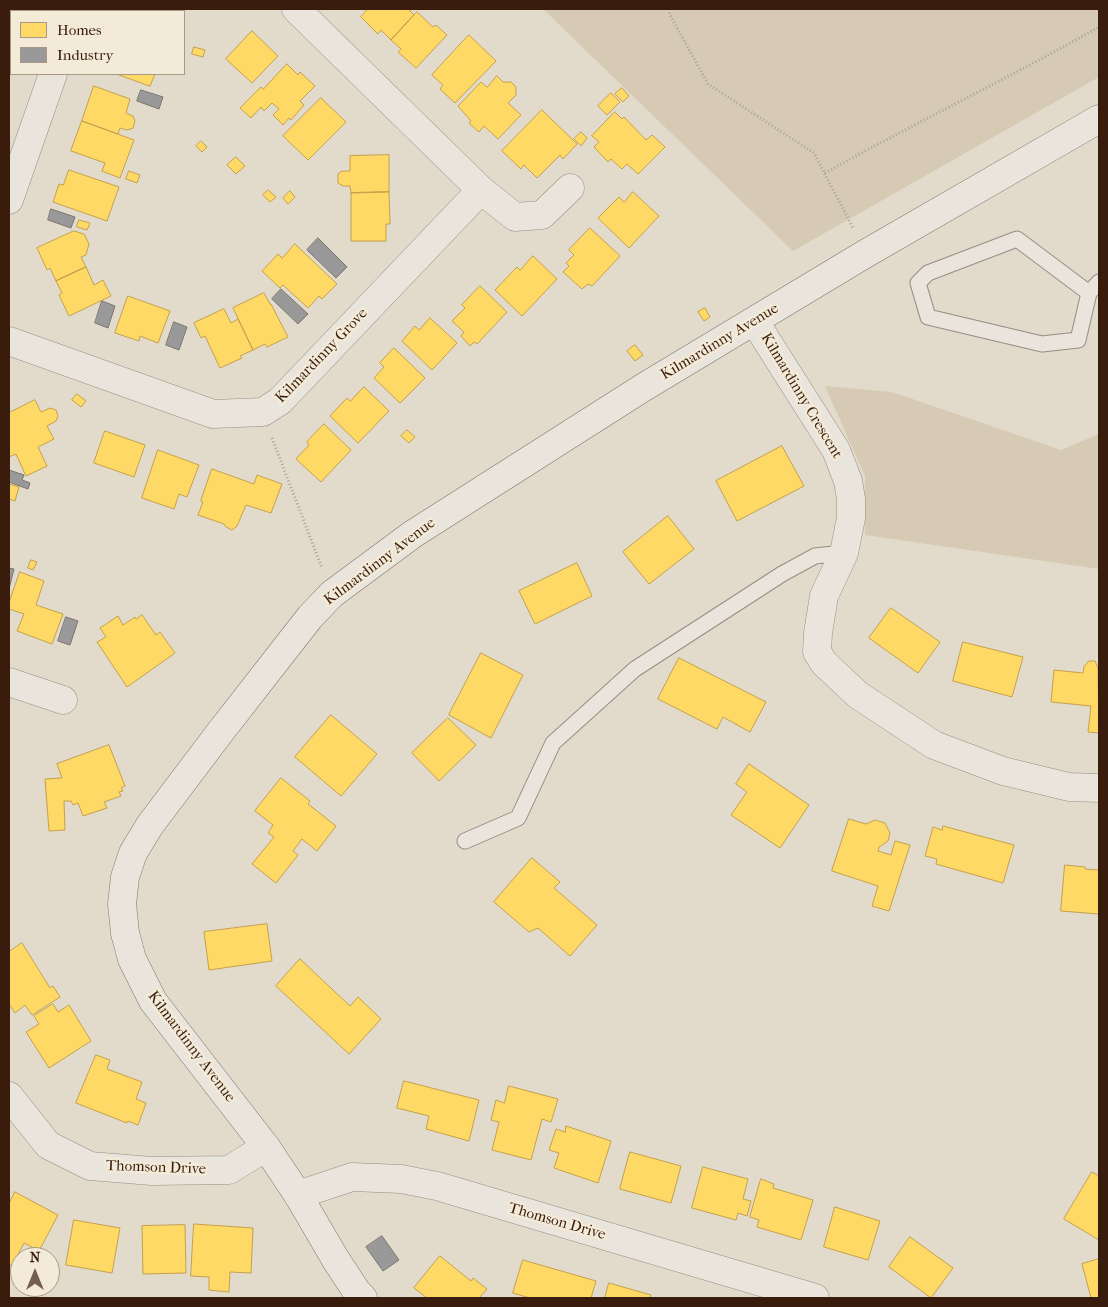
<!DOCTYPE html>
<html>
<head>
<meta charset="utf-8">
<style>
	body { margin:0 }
	#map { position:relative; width:1108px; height:1307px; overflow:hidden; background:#e2dacb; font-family:"IM FELL French Canon",serif }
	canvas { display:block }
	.frame { position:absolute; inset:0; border:10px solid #391c0c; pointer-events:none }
	.legend { position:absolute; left:10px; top:10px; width:175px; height:65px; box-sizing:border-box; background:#f3ead7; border:1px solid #a99886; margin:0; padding:6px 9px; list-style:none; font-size:15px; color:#391c0c }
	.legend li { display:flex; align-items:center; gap:10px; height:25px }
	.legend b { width:25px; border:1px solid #a99886 }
	.north { position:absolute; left:10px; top:1247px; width:50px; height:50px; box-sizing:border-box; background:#f3ead7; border:1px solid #a99886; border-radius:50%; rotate:0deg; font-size:14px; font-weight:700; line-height:20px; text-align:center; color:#391c0c }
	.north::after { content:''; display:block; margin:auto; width:18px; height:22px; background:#745e4f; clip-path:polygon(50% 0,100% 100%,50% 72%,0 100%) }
</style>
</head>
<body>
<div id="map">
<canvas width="1108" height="1307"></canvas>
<div class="frame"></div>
<ul class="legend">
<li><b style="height:14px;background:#ffd966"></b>Homes</li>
<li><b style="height:14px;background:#999"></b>Industry</li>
</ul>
<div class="north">N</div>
</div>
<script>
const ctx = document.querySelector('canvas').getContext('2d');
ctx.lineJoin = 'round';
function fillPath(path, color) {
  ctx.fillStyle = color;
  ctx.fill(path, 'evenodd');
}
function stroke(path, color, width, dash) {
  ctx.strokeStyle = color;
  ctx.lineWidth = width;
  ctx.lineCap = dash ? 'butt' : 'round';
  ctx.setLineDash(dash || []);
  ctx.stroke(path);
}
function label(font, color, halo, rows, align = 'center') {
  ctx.font = font + ' "IM FELL French Canon",serif';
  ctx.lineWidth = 5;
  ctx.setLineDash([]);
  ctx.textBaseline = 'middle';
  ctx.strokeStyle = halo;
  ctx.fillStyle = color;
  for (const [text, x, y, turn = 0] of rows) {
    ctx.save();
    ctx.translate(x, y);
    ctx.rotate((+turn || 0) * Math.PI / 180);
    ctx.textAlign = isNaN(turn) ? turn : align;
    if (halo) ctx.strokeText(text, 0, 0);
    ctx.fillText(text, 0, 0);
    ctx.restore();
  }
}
fillPath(new Path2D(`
	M543,9h556v68l-306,174z
	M825,386l67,6 169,58 38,-16v135l-234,-34v-59z`), '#d7cab4');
const homes = new Path2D(`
	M135,9h34l1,1 -34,1z
	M368,9h40l6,6 -23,25 -10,-10 -3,4 -17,-17z
	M417,12l16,15 3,-2 11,10 -31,33 -18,-16 3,-3 -10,-9z
	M252,31l26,25 -26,27 -26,-24z
	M469,35l27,26 -41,42 -15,-14 3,-4 -11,-10z
	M194,47l11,3 -2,7 -11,-3z
	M287,64l11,11 2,-3 15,14 -15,15 4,4 -13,15 -2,-2 -6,7 -10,-10 6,-6 -7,-6 -8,8 -3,-4 -10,11 -11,-10 21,-21 2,2z
	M117,74h38l-5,12z
	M497,76l6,6h8l5,5v8l-8,8 13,12 -23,24 -14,-13 -5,6 -10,-9 2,-2 -13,-15 23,-24 6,5z
	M94,86l36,13 -4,14 7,3 2,5 -2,7 -6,2 -7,-2 -2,6 -36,-13z
	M622,88l7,8 -6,6 -8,-8z
	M611,93l9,9 -13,13 -9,-9z
	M321,98l25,24 -38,38 -25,-24z
	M542,110l35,34 -14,15 -3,-4 -23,23 -13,-13 -3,4 -19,-18z
	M615,112l7,7 2,-2 22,23 6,-5 13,12 -27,27 -11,-10 -5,5 -11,-10 -3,3 -14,-15 5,-5 -7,-6z
	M82,121l52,19 -14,38 -18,-7 3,-8 -34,-12z
	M581,132l6,6 -6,8 -7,-7z
	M201,141l6,6 -5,5 -6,-6z
	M389,155v37l-38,1 -1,-7h-7l-5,-3v-9l4,-3h8v-15z
	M236,157l9,9 -9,8 -9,-9z
	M69,170l50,17 -12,34 -54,-19 6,-18 4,1z
	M129,171l11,4 -3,8 -11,-4z
	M268,190l8,7 -6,5 -7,-7z
	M290,191l5,6 -7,7 -5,-6z
	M389,192l1,32h-4v17h-35v-48z
	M633,192l26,24 -30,32 -31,-30 21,-21 5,5z
	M79,220l11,3 -3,7 -10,-3z
	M590,228l30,28 -28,30 -4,-2 -6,5 -19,-17 6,-6 -3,-3 8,-8 -5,-5z
	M74,231l10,3 5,10 -3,11 -5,2 5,10 -30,14 -6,-13 -3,2 -10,-22z
	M295,244l42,40 -15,15 -3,-3 -11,12 -25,-23 -3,3 -18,-17 16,-17 4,4z
	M533,256l24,23 -35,37 -27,-26 22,-23 3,3z
	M86,267l8,18 9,-5 8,16 -42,20 -10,-21 3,-2 -6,-12z
	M480,286l27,26 -30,32 -3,-2 -4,4 -9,-10 3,-4 -12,-11 13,-13 -3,-3z
	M264,293l6,11h1l17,33 -21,10 -2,-3 -12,6 -20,-42z
	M128,296l42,15 -12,32 -18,-7 -1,5 -24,-8z
	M705,308l5,9 -6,4 -6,-9z
	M224,309l7,14 7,-4 15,31 -13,6 2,2 -22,10 -15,-32 -4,2 -7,-15z
	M430,318l27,25 -25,27 -30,-29 13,-15 4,4z
	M635,345l8,10 -8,6 -8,-10z
	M394,348l31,30 -25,25 -26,-25 10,-11 -4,-4z
	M364,387l25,24 -31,32 -28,-27 17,-18 3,3z
	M77,394l9,7 -5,6 -9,-7z
	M35,400l6,12 9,-4 6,2 2,6 -2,5 -9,5 7,13 -16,8 9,19 -21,10 -10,-22 -7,3v-44z
	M324,424l27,26 -30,32 -25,-23 13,-14 -2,-3z
	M407,430l8,7 -6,6 -8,-7z
	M105,431l40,14 -11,32 -40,-14z
	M782,446l22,40 -67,35 -21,-40z
	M158,450l41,15 -12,32 -8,-3 -5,15 -32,-11z
	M212,469l42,15 3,-9 25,9 -11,29 -25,-8 -9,21 -5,4 -6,-3 -2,-3 -26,-9 5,-13 -2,-1z
	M9,484l10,3 -4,14 -6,-2z
	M668,516l26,33 -45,35 -26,-32z
	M31,560l6,2 -4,8 -5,-2z
	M577,563l15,33 -57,28 -16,-33z
	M20,572l24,9 -8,24 27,9 -11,30 -35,-13 7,-17 -15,-5v-6z
	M891,608l49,34 -22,31 -49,-35z
	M142,615l14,20 4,-3 15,21 -48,34 -30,-45 9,-5 -6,-9 18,-12 5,9 12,-8 1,2z
	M963,642l60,15 -11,40 -59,-16z
	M481,653l42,22 -32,63 -42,-23z
	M679,658l87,44 -16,30 -27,-15 -6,12 -59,-30z
	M1089,661h6l3,7 1,65 -11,-1 3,-26 -40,-4 3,-32 29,3 1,-6z
	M331,715l46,39 -36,42 -46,-39z
	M448,718l28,27 -37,36 -27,-28z
	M109,745l16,41 -4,2 2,3 -4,1 2,4 -17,6 3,6 -24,8 -5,-13 -5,2 -2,-4h-7l1,29 -16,1 -4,-52 17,-1 -5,-14z
	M749,764l60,41 -29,43 -49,-33 16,-23 -11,-8z
	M281,778l29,23 -2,3 28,22 -19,25 -15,-12 -9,12 5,4 -22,28 -24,-19 22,-27 -6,-4 5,-8 -18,-14z
	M849,819l17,5 9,-4 10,3 5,10 -2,8 -9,6 -1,4 13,4 4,-14 15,4 -21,66 -17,-5 6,-20 -46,-15z
	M943,826l71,19 -11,38 -67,-19 1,-5 -12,-3 8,-29 9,3z
	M532,858l28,24 -6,6 43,37 -27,31 -32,-28 -9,4 -35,-30z
	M1065,865l20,2v2l13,1 1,-3v47l-38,-3z
	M267,924l5,37 -63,9 -5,-38z
	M22,943l28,45 3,-2 7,11 -28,18 -7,-10 -10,8 -6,-9v-52z
	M300,959l50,47 8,-9 23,22 -32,35 -73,-68z
	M53,1004l5,8 11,-7 22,36 -42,27 -23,-36 13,-8 -5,-8z
	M96,1055l14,5 -3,9 35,13 -6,17 10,4 -8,22 -10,-4 -1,2 -51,-20z
	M404,1081l75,19 -10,41 -43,-12 3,-13 -32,-8z
	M509,1086l49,13 -7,23 -9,-3 -11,41 -39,-10 7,-28 -8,-2 5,-20 8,3z
	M566,1126l45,15 -13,42 -44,-15 5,-15 -10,-3 7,-21 9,3z
	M630,1152l51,14 -10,37 -51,-14z
	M703,1167l45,12 -5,20 8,2 -4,15 -9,-3 -2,7 -44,-12z
	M1092,1172l7,4v64l-35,-21z
	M761,1179l13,5 -1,4 40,12 -12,40 -44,-13 2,-7 -9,-3z
	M15,1192l43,23 -19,36 -15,-8 -12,23 -3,-2v-60z
	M835,1207l45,14 -12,39 -44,-13z
	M74,1220l46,8 -8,45 -46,-8z
	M194,1224l59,4 -2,45 -21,-1 -1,20 -20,-2v-13l-18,-1z
	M185,1225l1,48 -43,1 -1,-48z
	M910,1237l43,31 -22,30 -42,-31z
	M440,1256l31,25 2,-3 14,11 -8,9h-52l-13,-10z
	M1099,1259v39h-8l-9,-34z
	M523,1260l73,21 -5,17h-61l-17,-5z
	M609,1283l42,12 -1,3h-45z`);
fillPath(homes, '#ffd966');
stroke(homes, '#c4a04b', 1);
const industry = new Path2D(`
	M141,90l22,7 -4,12 -22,-8z
	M51,209l24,8 -4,11 -23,-8z
	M318,238l29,29 -11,11 -29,-28z
	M281,289l27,25 -10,10 -26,-25z
	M102,301l13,5 -7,22 -13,-5z
	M174,322l13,5 -8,23 -13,-5z
	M9,470l15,5 -2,5 8,3 -2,6 -19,-7z
	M9,568l5,1 -5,20z
	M66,617l12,4 -8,24 -12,-4z
	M382,1236l17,24 -16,11 -17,-24z`);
fillPath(industry, '#999');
stroke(industry, '#7c746f', 1);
const lane = new Path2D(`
	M1089,293l-72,-54 -89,34 -10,10 10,34 114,27 36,-4 11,-47 10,-11
	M465,841l53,-23 35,-75 82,-74 147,-95 33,-18 29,-3`);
const street = new Path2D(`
	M75,11l1,-2
	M481,190l34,27 27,-2 28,-27
	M9,200l44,-126
	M755,322l81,128 12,31 3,18v19l-7,35 -20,43 -6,37 -1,19 7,11 34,32 76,50 69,26 66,16 30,1
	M9,341l204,73 50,-2 17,-11 201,-211 -185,-181
	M9,682l54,18
	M9,1096l39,49 42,21 62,5 77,-1 37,-23
	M298,1195l54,-18 49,2 36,7 378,112`);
const secondary = new Path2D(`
	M363,1298l-6,-6 -21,-32 -38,-65 -32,-48 -113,-146 -21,-42 -7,-26 -3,-29 3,-27 8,-24 17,-28 71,-94 89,-114 22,-23 81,-60 231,-147 221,-133 234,-135`);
stroke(lane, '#968d83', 17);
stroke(street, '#968d83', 29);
stroke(secondary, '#7d746a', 29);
stroke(new Path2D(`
	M669,9l1,6 38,69 106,69 39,75
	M825,173c90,-50 184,-95 274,-146
	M272,438l50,130`), '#a8a29a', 3, [1, 2.5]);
stroke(lane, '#e9e5dd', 15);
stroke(street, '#e9e5dd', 28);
stroke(secondary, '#e9e5dd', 28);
label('15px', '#391c0c', '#f3ead7', [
	["Kilmardinny Avenue",720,342,-31],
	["Kilmardinny Grove",322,356,-46],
	["Kilmardinny Crescent",801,396,59],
	["Kilmardinny Avenue",380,562,-37],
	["Kilmardinny Avenue",191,1047,53],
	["Thomson Drive",156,1168,2],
	["Thomson Drive",557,1222,16]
]);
</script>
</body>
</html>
